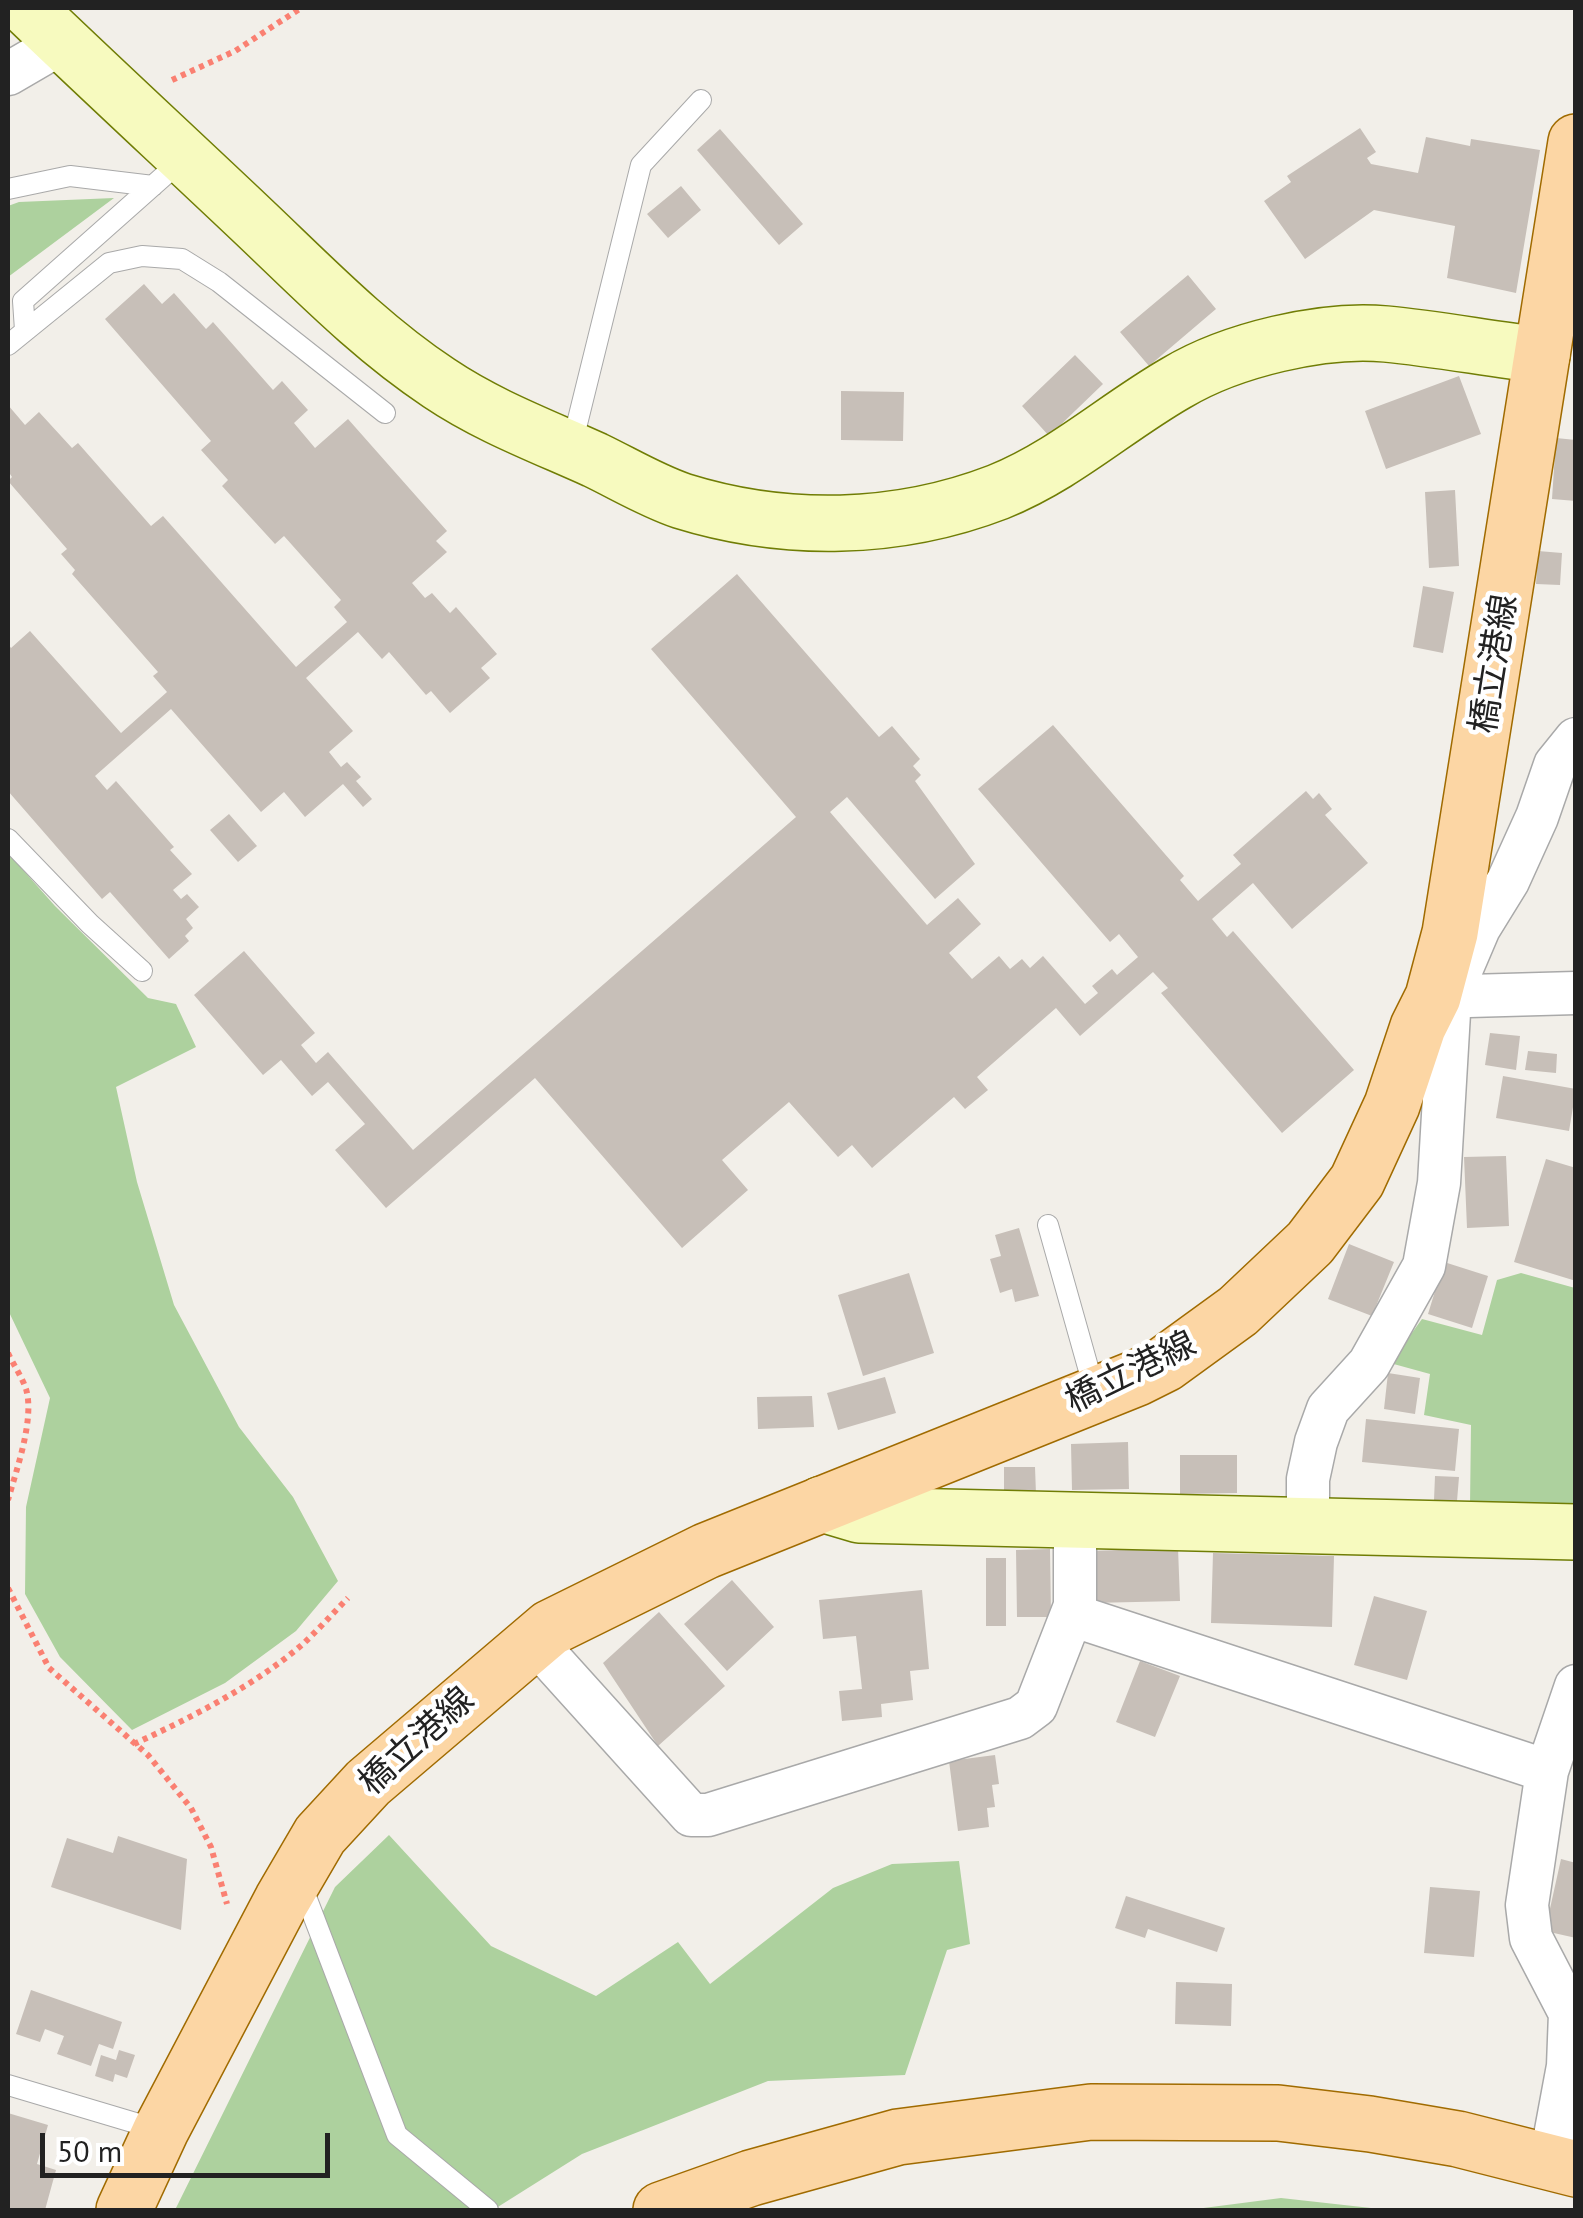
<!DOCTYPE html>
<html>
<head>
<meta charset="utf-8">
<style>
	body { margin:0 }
	#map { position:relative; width:1583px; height:2218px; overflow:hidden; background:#f2efe9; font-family:"PT Sans",sans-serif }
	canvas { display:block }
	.frame { position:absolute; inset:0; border:10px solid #222; pointer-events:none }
	.scale { position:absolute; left:40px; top:2133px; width:290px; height:45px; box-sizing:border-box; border:5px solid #222; border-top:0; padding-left:12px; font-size:30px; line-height:35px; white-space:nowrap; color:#222; -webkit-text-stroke:8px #fff; paint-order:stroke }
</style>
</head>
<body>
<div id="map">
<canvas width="1583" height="2218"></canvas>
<div class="frame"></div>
<div class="scale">50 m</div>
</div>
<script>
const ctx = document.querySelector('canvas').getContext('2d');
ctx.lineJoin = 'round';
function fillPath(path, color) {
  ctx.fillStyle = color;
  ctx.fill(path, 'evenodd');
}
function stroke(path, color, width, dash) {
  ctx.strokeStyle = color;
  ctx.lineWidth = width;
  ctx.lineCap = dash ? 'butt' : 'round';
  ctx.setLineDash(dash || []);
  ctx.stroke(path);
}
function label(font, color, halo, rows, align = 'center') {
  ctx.font = font + ' "PT Sans","Noto Sans JP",sans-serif';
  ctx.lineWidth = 9;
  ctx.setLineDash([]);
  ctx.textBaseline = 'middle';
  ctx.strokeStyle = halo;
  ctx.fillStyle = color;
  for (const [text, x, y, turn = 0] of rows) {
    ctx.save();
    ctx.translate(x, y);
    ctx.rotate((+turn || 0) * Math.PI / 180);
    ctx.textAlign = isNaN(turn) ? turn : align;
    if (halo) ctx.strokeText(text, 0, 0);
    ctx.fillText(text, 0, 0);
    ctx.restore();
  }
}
fillPath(new Path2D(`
	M114,198l-106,79v-71l11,-4z
	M8,853l47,53 93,92 28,6 20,43 -80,40 21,95 37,123 65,122 54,70 45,84 -42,50 -71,52 -93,47 -72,-73 -35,-63 1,-87 24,-109 -42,-88z
	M1521,1273l54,15v217l-105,1 1,-81 -47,-10 6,-41 -40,-11 32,-44 60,16 15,-55z
	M389,1835l102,111 105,50 82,-54 32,42 123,-96 59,-24 67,-3 11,83 -23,6 -42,125 -137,6 -186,73 -89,56h-318l160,-323z
	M1281,2198l108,12h-201z`), '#add19e');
fillPath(new Path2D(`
	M1360,128l16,24 -9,6 4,6 47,9 8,-36 44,9 1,-7 69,11 -24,143 -69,-15 8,-52 -81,-16 -69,49 -41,-58 27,-19 -4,-6z
	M720,129l83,95 -24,21 -82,-95z
	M681,186l20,24 -33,28 -21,-24z
	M1188,275l28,34 -67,57 -29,-34z
	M144,284l18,20 12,-11 32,36 7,-7 60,68 9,-9 26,29 -14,13 21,25 33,-29 99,112 -11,10 11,11 -35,31 13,15 7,-5 18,20 6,-6 41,47 -16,14 9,10 -40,35 -19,-22 -5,4 -37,-43 -7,7 -24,-27 -52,46 47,53 -24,21 12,15 6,-5 14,15 -5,4 16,18 -9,8 -20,-23 -38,33 -21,-25 -23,20 -90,-103 -76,67 12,14 9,-9 58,66 -4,3 22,24 -19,16 8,9 6,-5 12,13 -13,12 7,9 -8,8 4,5 -20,18 -59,-67 -8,7 -94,-108v-147l3,4 19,-17 91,102 46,-41 -14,-16 5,-4 -86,-98 3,-4 -14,-16 6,-5 -59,-68 4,-4 -4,-6v-66l17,20 14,-13 33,36 6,-5 73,83 12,-10 133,151 51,-45 -13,-15 7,-7 -57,-64 -9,8 -53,-58 6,-6 -27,-30 10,-9 -106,-122z
	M1075,355l28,29 -54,52 -27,-30z
	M1459,376l22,58 -95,35 -21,-58z
	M841,391l63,1 -1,49 -62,-1z
	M1556,438l20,2v61l-24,-2z
	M1455,490l4,76 -30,2 -4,-76z
	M1538,551l24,2 -2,32 -24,-1z
	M737,574l142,163 13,-11 28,33 -7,7 8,9 -6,6 60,83 -40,35 -88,-102 -17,15 97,113 31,-27 23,26 -32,29 23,26 27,-23 11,13 12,-10 8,9 13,-12 42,48 13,-11 -6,-7 20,-17 5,6 21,-18 -19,-23 -9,8 -132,-153 75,-64 131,151 -4,4 18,21 43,-37 -8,-9 73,-64 7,8 6,-6 13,16 -7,6 43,48 -76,66 -39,-46 -41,36 15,18 6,-6 121,139 -72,63 -121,-140 7,-5 -15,-16 -73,64 -24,-28 -79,69 11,13 -23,19 -11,-12 -82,71 -20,-23 -14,12 -49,-55 -67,58 26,30 -66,58 -147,-170 -149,130 -51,-58 30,-26 -37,-42 -16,14 -31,-36 -18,15 -69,-80 50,-44 71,82 -14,12 15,18 12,-11 85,98 383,-333 -145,-168z
	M1423,586l31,6 -11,61 -30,-6z
	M229,814l28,32 -19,16 -28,-32z
	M1490,1033l30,3 -4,34 -31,-5z
	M1528,1051l29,3 -1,19 -31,-3z
	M1503,1076l73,13 -7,42 -73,-13z
	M1506,1156l3,70 -42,2 -3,-71z
	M1546,1159l30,9v113l-62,-19z
	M1019,1228l20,68 -24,6 -3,-13 -12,4 -10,-34 11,-3 -6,-21z
	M1349,1244l45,18 -22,54 -44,-17z
	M1444,1262l44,14 -16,52 -44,-14z
	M909,1273l25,80 -71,23 -25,-81z
	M1388,1373l32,5 -5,36 -31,-5z
	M885,1377l11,36 -58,17 -11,-37z
	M812,1396l2,31 -56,2 -1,-32z
	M1366,1419l93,10 -4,42 -93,-9z
	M1128,1442l1,47 -57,1 -1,-46z
	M1180,1455h57v38l-57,1z
	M1004,1467h31l1,27h-32z
	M1435,1476l24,1 -2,24 -23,-1z
	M1178,1548l2,53 -89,2 -2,-52z
	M1050,1549l1,68h-34l-1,-67z
	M1213,1553l121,3 -2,71 -121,-4z
	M986,1558h20v68h-20z
	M732,1580l42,47 -47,44 -43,-47z
	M922,1590l7,79 -19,2 3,29 -32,4 1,13 -40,4 -3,-30 23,-2 -6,-53 -33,3 -4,-39z
	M1374,1596l53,15 -20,69 -53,-15z
	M659,1612l66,74 -67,60 -55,-83z
	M1140,1661l40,15 -25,61 -39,-15z
	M995,1755l4,29 -7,1 3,22 -8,1 2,19 -31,4 -9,-70z
	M118,1836l69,23 -6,71 -130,-43 16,-49 46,15z
	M1561,1859l15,4v75l-31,-7z
	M1430,1887l50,4 -6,66 -50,-4z
	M1126,1896l99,32 -8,24 -69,-23 -3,9 -30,-10z
	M1176,1982l56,2 -1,42 -56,-2z
	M31,1990l91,32 -9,27 -14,-5 -8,22 -34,-12 7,-18 -19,-7 -5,13 -24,-8z
	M119,2050l16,5 -8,23 -12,-4 -2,8 -18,-6 6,-21 15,5z
	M8,2113l40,12 -11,39 19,6 -11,40h-37z`), '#c7bfb8');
const lane = new Path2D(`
	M8,189l62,-13 83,10
	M25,330l-2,-29 160,-142
	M8,345l101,-82 33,-7 40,3 37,23 166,131
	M571,448l70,-283 60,-65
	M8,839l82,85 52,47
	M1048,1225l47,167
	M300,1881l97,254 91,75
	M8,2085l151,45`);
const street = new Path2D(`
	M8,74l55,-32
	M1433,997l143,-4
	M1308,1524v-45l8,-37 12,-33 41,-45 55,-98 15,-83 11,-187 29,-68 29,-47 29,-64 18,-52 21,-26
	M1072,1615l475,156
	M534,1641l157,174h17l312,-97 16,-12 39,-100v-86
	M1550,2163l18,-97 2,-53 -39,-75 -4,-33 20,-134 29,-85`);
const secondary = new Path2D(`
	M27,8c75,72 152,143 228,215 59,56 116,115 184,160 49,33 103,53 156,77 29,14 57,31 87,41 103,32 215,30 316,-9 67,-27 117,-74 178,-109 55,-33 147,-55 210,-49 52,5 104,15 156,21
	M822,1504l37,11 717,17`);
const primary = new Path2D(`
	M124,2210l37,-80 121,-230 38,-65 48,-52 182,-155 156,-77 431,-173 28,-14 73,-53 72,-68 47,-62 35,-76 26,-78 15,-30 17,-64 126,-791
	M661,2210l90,-32 147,-41 193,-25 187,1 92,11 88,15 118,30`);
stroke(lane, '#a9a9a9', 22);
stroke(street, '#a9a9a9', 45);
stroke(secondary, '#707d05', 58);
stroke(primary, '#a06b00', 58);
stroke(new Path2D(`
	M172,80l63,-29 66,-43
	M8,1353c5,11 14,24 18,36 9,30 -10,82 -18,111
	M8,1588l41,80 99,87 43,53 20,39 16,57
	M134,1744c58,-27 122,-59 170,-101 15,-14 29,-30 44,-45`), '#fa8072', 6, [5, 5]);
stroke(lane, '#fff', 20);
stroke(street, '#fff', 42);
stroke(secondary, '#f7fabf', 55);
stroke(primary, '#fcd6a4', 55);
label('35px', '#222', '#fff', [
	["橋立港線",1495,664,-81],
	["橋立港線",1131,1373,-26],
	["橋立港線",417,1742,-42]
]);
</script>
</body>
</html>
